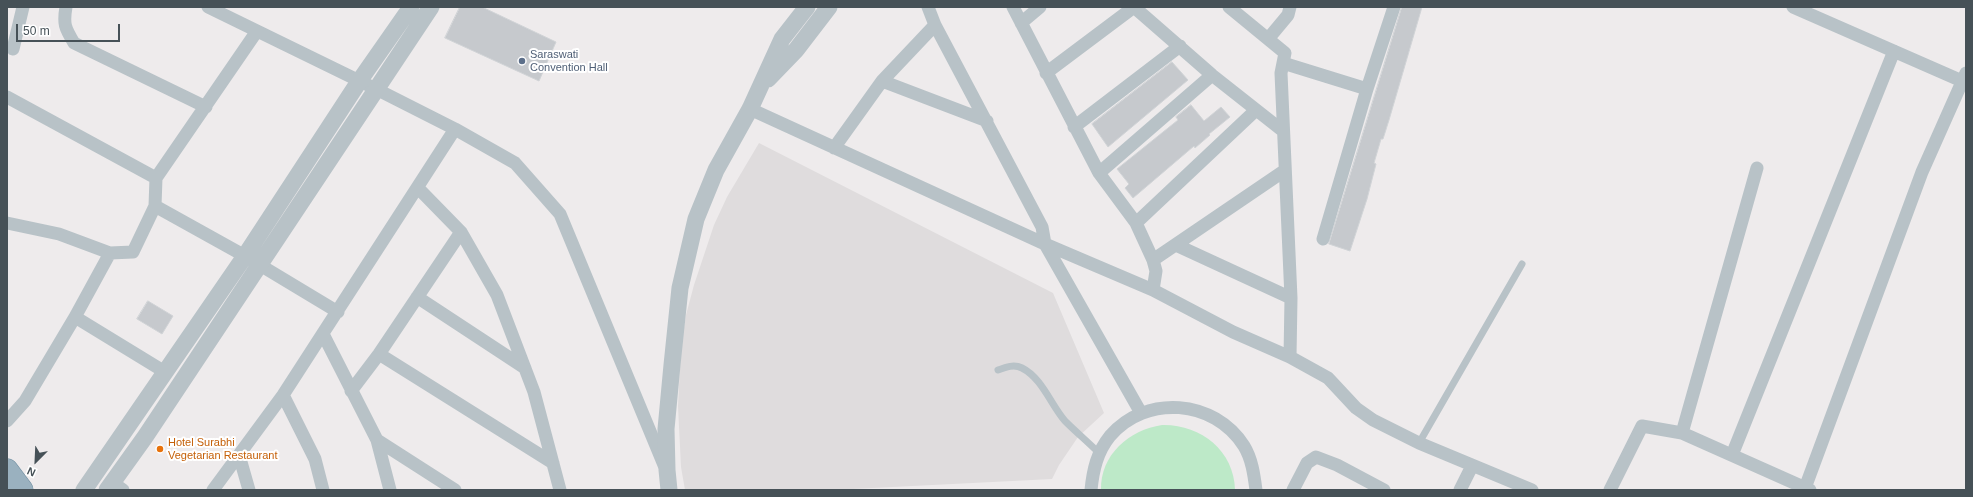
<!DOCTYPE html>
<html>
<head>
<meta charset="utf-8">
<style>
	body { margin:0 }
	#map { position:relative; width:1973px; height:497px; overflow:hidden; background:#eeebec; font-family:Helvetica,sans-serif }
	canvas { display:block }
	.frame { position:absolute; inset:0; border:8px solid #465157; pointer-events:none }
	.north { position:absolute; left:16px; top:441px; width:40px; height:40px; -webkit-text-stroke:3px #fff; paint-order:stroke; rotate:204deg; font-size:11px; font-weight:700; line-height:16px; text-align:center; color:#465157 }
	.north::after { content:''; display:block; margin:auto; width:14px; height:18px; background:#465157; clip-path:polygon(50% 0,100% 100%,50% 72%,0 100%) }
	.scale { position:absolute; left:16px; top:24px; width:104px; height:18px; box-sizing:border-box; border:2px solid #465157; border-top:0; padding-left:5px; font-size:12px; line-height:14px; white-space:nowrap; color:#465157; -webkit-text-stroke:3px #fff; paint-order:stroke }
</style>
</head>
<body>
<div id="map">
<canvas width="1973" height="497"></canvas>
<div class="frame"></div>
<div class="north">N</div>
<div class="scale">50 m</div>
</div>
<script>
const ctx = document.querySelector('canvas').getContext('2d');
ctx.lineJoin = 'round';
function fillPath(path, color) {
  ctx.fillStyle = color;
  ctx.fill(path, 'evenodd');
}
function stroke(path, color, width, dash) {
  ctx.strokeStyle = color;
  ctx.lineWidth = width;
  ctx.lineCap = dash ? 'butt' : 'round';
  ctx.setLineDash(dash || []);
  ctx.stroke(path);
}
function label(font, color, halo, rows, align = 'center') {
  ctx.font = font + ' Helvetica,sans-serif';
  ctx.lineWidth = 4;
  ctx.setLineDash([]);
  ctx.textBaseline = 'middle';
  ctx.strokeStyle = halo;
  ctx.fillStyle = color;
  for (const [text, x, y, turn = 0] of rows) {
    ctx.save();
    ctx.translate(x, y);
    ctx.rotate((+turn || 0) * Math.PI / 180);
    ctx.textAlign = isNaN(turn) ? turn : align;
    if (halo) ctx.strokeText(text, 0, 0);
    ctx.fillText(text, 0, 0);
    ctx.restore();
  }
}
fillPath(new Path2D(`
	M759,143l294,150 51,120 -26,24 -19,28 -7,14 -219,11h-148l-4,-23 -3,-61 3,-61 5,-30 8,-30 20,-60 13,-28z`), '#dfdcdd');
fillPath(new Path2D(`
	M1162,425c38,-1 72,25 73,65h-134c-1,-35 28,-60 61,-65z`), '#bde9c8');
const building = new Path2D(`
	M460,7h22l74,35 -17,39 -94,-43z
	M1402,7h20l-33,113 -6,19h-2l-7,24 2,1 -9,35 -17,52 -21,-7z
	M1172,62l16,18 -80,67 -16,-23z
	M1191,105l13,16 17,-14 9,10 -21,17 1,1 -15,13 -1,-2 -61,52 -8,-10 4,-4 -12,-15 61,-49 -2,-3z
	M148,301l25,15 -11,18 -25,-15z`);
fillPath(building, '#c6c9cd');
stroke(building, '#d0d3d6', 1);
const trunk = new Path2D(`
	M7,470l15,20`);
stroke(trunk, '#7390a2', 23);
stroke(new Path2D(`
	M998,370c8,-3 16,-6 24,-2 20,10 29,37 43,53 11,11 23,21 34,32
	M1419,443l103,-179`), '#b8c2c7', 7);
stroke(new Path2D(`
	M66,7c-3,17 -1,21 8,36l132,64
	M208,7l168,82 79,40 60,34 45,51 104,251
	M928,7l7,18 107,202 3,17 96,169
	M1013,7l86,166 37,50 17,37 3,11 -3,19
	M1134,7l78,68 71,56
	M1229,7l56,46 -4,20 10,225 -1,59
	M1793,7l169,74
	M1021,23l19,-16
	M1268,39l20,-24 2,-8
	M13,49l10,-42
	M1283,63l84,26
	M1046,73l88,-66
	M882,81l105,40
	M7,97l149,81 -1,28 90,50 93,56
	M750,109l295,135 108,46 80,42 57,25 38,21 28,30 17,12 46,23 113,47
	M1074,127l106,-81
	M834,148l48,-67 53,-56
	M1099,173l113,-98
	M156,178l101,-147
	M418,188l43,44 36,63 37,97 26,98
	M155,206l-22,46 -23,1 -35,64 90,55
	M7,223l52,11 51,19
	M1136,223l120,-113
	M1323,239l44,-150 27,-82
	M1176,245l115,53
	M1153,260l131,-89
	M417,297l108,71
	M323,334l54,106 13,50
	M379,354l174,109
	M351,391l28,-37 82,-122
	M283,395l32,64 8,31
	M7,421l18,-20 50,-84
	M1682,433l75,-265
	M377,440l78,50
	M239,455l10,35
	M1732,455l162,-404
	M112,482l11,8
	M1805,488l117,-316 44,-99
	M213,490l70,-95 172,-266
	M1091,490c2,-20 6,-38 19,-54 36,-42 104,-37 134,10 8,13 10,29 12,44
	M1293,490l14,-27 9,-6 21,8 47,25
	M1460,490l12,-24
	M1610,490l32,-64 40,7 128,57`), '#b8c2c7', 13);
stroke(new Path2D(`
	M768,79l28,-29 33,-43
	M84,490l161,-234 115,-176 51,-73
	M107,490l38,-53 286,-430
	M669,490l-2,-20 -1,-41 6,-64 8,-77 16,-69 20,-49 34,-61 32,-70 25,-32`), '#b8c2c7', 17);
stroke(trunk, '#9ab1bf', 22);
for (const [x, y, r, color] of [
	[522,61,4,"#5c6f8a"],
	[160,449,4,"#e8710a"]
]) {
  const dot = new Path2D();
  dot.arc(x, y, r, 0, 2 * Math.PI);
  ctx.fillStyle = color;
  ctx.fill(dot);
  stroke(dot, '#fff', 1.5);
}
label('11px', '#4e5e75', '#fff', [
	["Saraswati",530,55],
	["Convention Hall",530,68]
], 'left');
label('11px', '#c56008', '#fff', [
	["Hotel Surabhi",168,443],
	["Vegetarian Restaurant",168,456]
], 'left');
</script>
</body>
</html>
